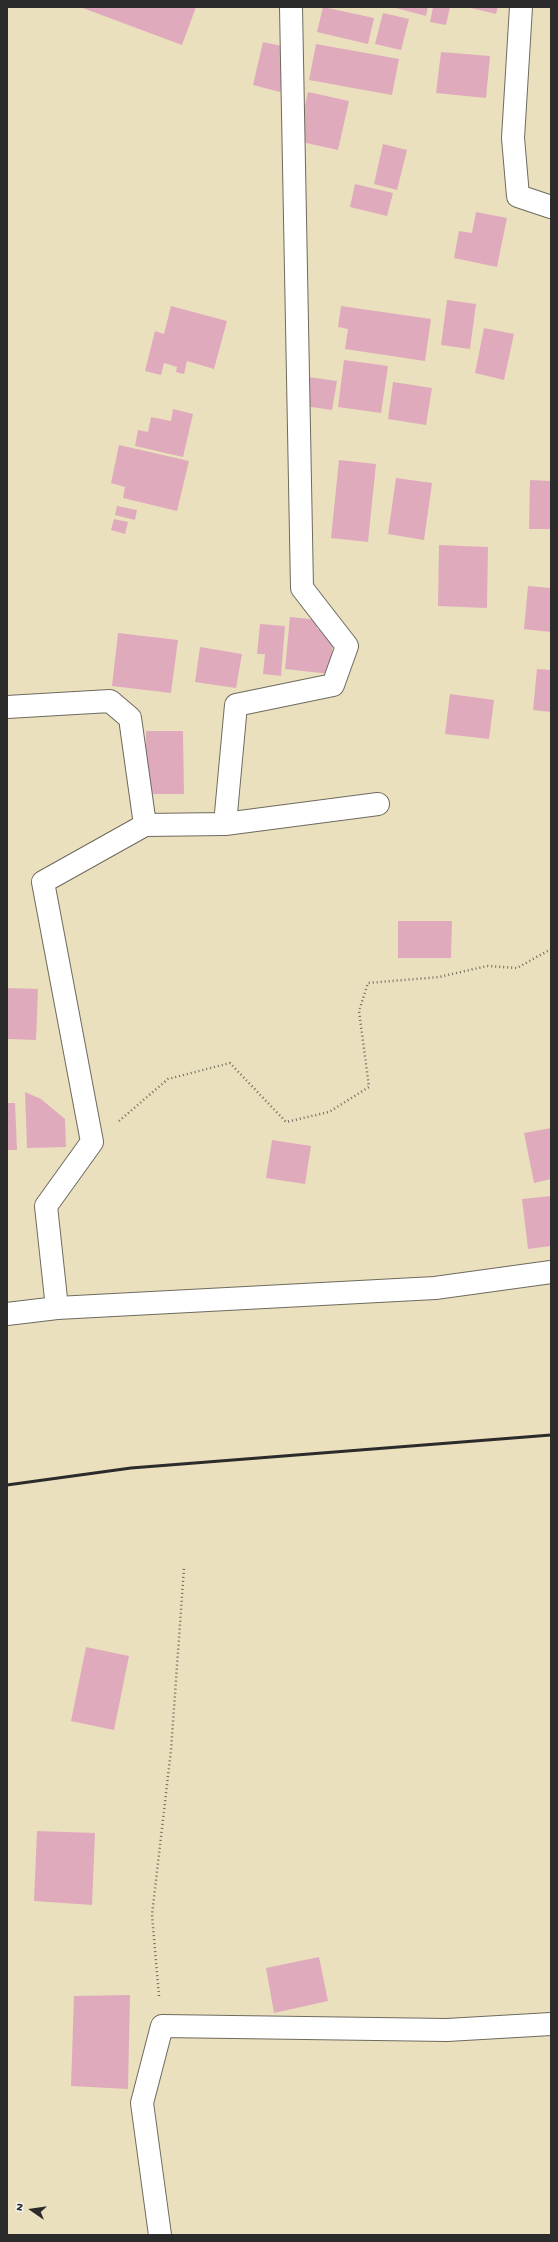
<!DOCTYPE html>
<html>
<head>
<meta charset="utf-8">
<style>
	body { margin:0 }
	#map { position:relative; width:558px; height:2242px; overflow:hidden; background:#eae0be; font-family:"Gochi Hand",sans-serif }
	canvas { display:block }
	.frame { position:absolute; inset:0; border:8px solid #2b2b2b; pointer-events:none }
	.north { position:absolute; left:12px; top:2190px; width:40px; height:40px; -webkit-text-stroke:3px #f6f6f2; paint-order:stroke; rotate:283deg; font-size:11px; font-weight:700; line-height:16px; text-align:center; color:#2b2b2b }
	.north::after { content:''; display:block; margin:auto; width:14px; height:18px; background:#2b2b2b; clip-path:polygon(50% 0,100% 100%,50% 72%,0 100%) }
</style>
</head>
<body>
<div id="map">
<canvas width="558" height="2242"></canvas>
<div class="frame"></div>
<div class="north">N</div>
</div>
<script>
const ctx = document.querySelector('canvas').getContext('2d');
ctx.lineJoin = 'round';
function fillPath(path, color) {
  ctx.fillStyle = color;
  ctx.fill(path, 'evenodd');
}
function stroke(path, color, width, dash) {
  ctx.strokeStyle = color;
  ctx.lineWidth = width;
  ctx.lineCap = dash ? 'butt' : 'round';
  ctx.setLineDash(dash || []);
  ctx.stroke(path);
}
fillPath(new Path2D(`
	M80,7h116l-14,38z
	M323,7l51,11 -6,26 -51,-12z
	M392,7h36l-2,9z
	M433,7h17l-4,18 -16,-3z
	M467,7h31l-2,7z
	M383,13l26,6 -8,31 -26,-6z
	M263,42l28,6 -11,44 -27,-7z
	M316,44l83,15 -7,36 -83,-15z
	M441,52l49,4 -4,42 -50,-5z
	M308,92l41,9 -11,49 -41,-9z
	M383,144l24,6 -10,40 -23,-6z
	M355,184l38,9 -6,23 -37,-9z
	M476,212l31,6 -10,49 -43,-9 5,-27 13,2z
	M447,300l29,4 -6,45 -29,-4z
	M171,306l56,15 -13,48 -27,-8 -3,13 -8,-2 1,-5 -13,-4 -3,12 -16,-4 10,-40 9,3z
	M341,306l90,13 -6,42 -80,-12 3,-20 -10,-2z
	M484,328l30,6 -10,46 -29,-7z
	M344,360l44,6 -7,47 -43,-6z
	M308,377l29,4 -5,29 -28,-4z
	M393,382l39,6 -6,37 -38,-6z
	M173,409l20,5 -10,43 -48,-11 3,-16 10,2 3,-15 20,4z
	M119,445l70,16 -12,50 -54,-13 2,-11 -14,-4z
	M339,460l37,4 -8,78 -37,-4z
	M396,478l36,5 -8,57 -36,-6z
	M530,480l21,1v48h-22z
	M117,506l20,4 -2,10 -20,-5z
	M114,519l14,3 -3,12 -14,-4z
	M439,545l49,2 -1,61 -49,-2z
	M528,586l23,2v44l-27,-3z
	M290,617l28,3 -1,9 17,1 -4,44 -45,-5z
	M260,624l25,2 -4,50 -18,-2 2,-20h-8z
	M118,633l60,7 -7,53 -59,-7z
	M200,647l42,7 -6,34 -41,-6z
	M537,669l14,1v42l-18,-2z
	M450,694l44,6 -5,39 -44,-5z
	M146,731h37l1,63h-38z
	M398,921h54l-1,37h-53z
	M7,988l31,1 -2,51 -29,-1z
	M25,1092l16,7 24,20 1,28 -39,1z
	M7,1103h8l2,47h-10z
	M551,1128v51l-17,4 -10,-50z
	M272,1140l39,6 -6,38 -39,-6z
	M551,1196v50l-23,3 -6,-50z
	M86,1647l43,9 -15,74 -43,-9z
	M37,1831l58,2 -3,72 -58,-4z
	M319,1957l9,44 -54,12 -8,-45z
	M130,1995l-2,94 -57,-3 3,-90z`), '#e0aabd');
const minor = new Path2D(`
	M521,7l-8,131 5,58 33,11
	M7,707l103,-6 20,17 15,107 -102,57 49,260 -46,64 11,102
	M225,824l153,-20
	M145,825l80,-1 11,-119 97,-20 14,-39 -45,-58 -11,-581
	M160,2235l-18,-132 20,-77 285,4 104,-6`);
const tertiary = new Path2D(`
	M7,1314l50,-6 378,-20 116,-16`);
stroke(minor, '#6e6a5e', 24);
stroke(tertiary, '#6e6a5e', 24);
stroke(new Path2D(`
	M119,1121l49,-42 62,-16 56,59 43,-10 40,-25 -10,-76 9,-28 71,-6 48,-11 30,2 34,-19
	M159,1996l-7,-81 19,-165 13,-182`), '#6e6a5e', 2.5, [1, 3]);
stroke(minor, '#fff', 22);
stroke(tertiary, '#fff', 22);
stroke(new Path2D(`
	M7,1485l124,-17 420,-33`), '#2b2b2b', 3);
</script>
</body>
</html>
